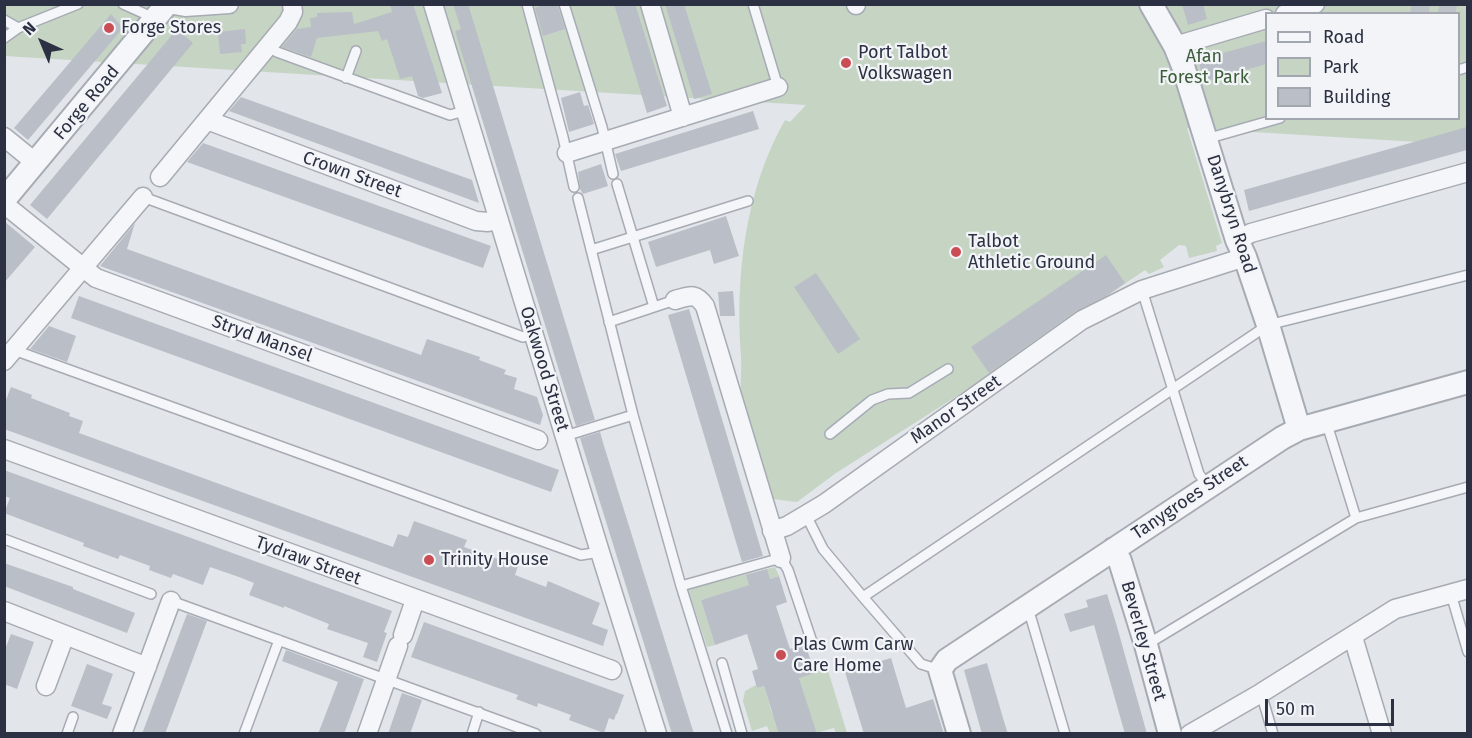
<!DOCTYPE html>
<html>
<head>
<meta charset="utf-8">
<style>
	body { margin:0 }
	#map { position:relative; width:1472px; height:738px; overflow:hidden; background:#e2e5ea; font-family:"Fira Sans",sans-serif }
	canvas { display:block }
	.frame { position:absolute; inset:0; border:6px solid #2b3142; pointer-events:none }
	.legend { position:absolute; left:1265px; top:12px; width:195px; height:108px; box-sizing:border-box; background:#f2f4f8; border:2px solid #a2a6af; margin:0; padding:8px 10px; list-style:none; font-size:18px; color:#2b3142 }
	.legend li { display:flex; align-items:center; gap:12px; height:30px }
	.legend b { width:30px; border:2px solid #a2a6af }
	.north { position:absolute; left:12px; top:12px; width:60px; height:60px; -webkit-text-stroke:4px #f2f4f8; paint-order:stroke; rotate:316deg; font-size:16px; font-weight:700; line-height:24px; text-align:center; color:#2b3142 }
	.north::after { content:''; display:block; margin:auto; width:21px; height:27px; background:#2b3142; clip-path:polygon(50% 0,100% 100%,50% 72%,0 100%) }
	.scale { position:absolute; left:1265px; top:699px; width:129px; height:27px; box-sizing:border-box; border:3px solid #2b3142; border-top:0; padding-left:8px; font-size:18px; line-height:21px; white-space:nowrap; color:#2b3142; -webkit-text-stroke:4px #f2f4f8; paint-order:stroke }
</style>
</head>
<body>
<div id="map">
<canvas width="1472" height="738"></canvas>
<div class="frame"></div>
<ul class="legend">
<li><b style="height:8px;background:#f5f6f9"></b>Road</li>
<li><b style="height:16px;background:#c6d4c4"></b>Park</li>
<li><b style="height:16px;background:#babec7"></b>Building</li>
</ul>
<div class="north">N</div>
<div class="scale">50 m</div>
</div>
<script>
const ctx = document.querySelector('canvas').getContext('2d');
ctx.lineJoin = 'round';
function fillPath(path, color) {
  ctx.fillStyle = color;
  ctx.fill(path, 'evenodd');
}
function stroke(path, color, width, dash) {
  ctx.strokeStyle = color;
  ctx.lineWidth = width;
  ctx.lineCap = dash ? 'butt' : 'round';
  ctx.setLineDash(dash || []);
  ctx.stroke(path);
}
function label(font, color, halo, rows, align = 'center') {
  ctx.font = font + ' "Fira Sans",sans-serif';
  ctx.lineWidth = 4.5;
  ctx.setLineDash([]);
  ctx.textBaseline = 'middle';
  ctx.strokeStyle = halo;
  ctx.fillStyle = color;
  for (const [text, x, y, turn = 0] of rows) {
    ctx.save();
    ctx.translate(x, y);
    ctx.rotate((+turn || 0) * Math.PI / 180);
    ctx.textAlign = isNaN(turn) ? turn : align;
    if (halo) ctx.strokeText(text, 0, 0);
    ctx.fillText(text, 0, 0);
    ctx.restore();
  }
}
fillPath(new Path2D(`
	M4,5h1463v140l-280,-17 35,115 -6,3 1,5 -28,7 -3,-12 -7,-1 -19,15 4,7 -15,7 -4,-4 -155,105 -154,98 -39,29 -24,-3c-10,-30 -22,-61 -30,-92 -4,-16 -1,-34 -2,-51 -6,-79 4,-166 44,-236l5,2 16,-17 -801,-49zM1266,14h192v104h-192z
	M775,567l4,9 -78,24 14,45 -8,2 -19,-58z
	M826,664l21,69h-11l-2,-5 -18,5 -17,-55 14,-10z
	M756,685l1,3 7,-2 8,27 13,20h-15l-3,-7 -15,5 -9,-30 2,-10z`), '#c6d4c4');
fillPath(new Path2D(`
	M390,4h23l29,89 -19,5 -5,-2 -6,-20 -12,3 -13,-40 -5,2 -4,-10 -61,7 -6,19 -29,-10 15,-18 14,-2 -1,-9 7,-1v-4l35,-1 2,12 38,-12z
	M453,4h15l127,416 -19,6 -121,-395 6,-2z
	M547,4h10l8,25 -22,7 -8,-28z
	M614,4h21l32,102 -20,7z
	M665,4h19l28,90 -18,5z
	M1182,4h21l4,15 -19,6z
	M111,14l12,14 -95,112 -14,-12z
	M177,29l16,14 -146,176 -17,-14z
	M245,29l1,15h-5l1,8 -22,2 -2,-22z
	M1266,41v23l-62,18 -6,-22z
	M580,92l4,14 4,-1 6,19 -25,8 -8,-34z
	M241,97l231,83 7,23 -250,-92z
	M753,111l6,18 -138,42 -6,-17z
	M1467,127v23l-218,61 -5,-21z
	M203,143l288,103 -8,22 -296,-106z
	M601,164l7,22 -25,8 -3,-5 -2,-17z
	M726,216l13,40 -25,8 -4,-14 -54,17 -8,-25z
	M4,221l31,26 -31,36z
	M135,223l-8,26 294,106 6,-16 53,18 -1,3 27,10 -2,4 13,4 -3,11 23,8 6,18 -3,10 -440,-159z
	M1106,255l19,28 -17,12 -32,16 -87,62 -18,-26z
	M816,273l44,66 -22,15 -44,-67z
	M733,291l2,25h-15l-2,-24z
	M79,296l480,174 -8,22 -480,-174z
	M689,309l74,247 -21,6 -74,-247z
	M49,326l27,10 -9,26 -37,-13z
	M11,387l21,8 -1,3 39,15 -1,3 14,5 -4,12 314,114 5,-13 10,3 6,-16 53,19 -3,7 54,19 -3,9 31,12 2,-6 52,22 -8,21 16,6 -5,16 -599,-217v-24z
	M600,432l4,14 90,288h-22l-92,-296z
	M4,470l388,141 -8,21 3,1 -10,29 -14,-5 5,-14 -41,-14 2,-5 -45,-18v2l-35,-13 5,-12 -15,-6 -29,-10 -7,18 -30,-11 -2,4 -22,-8 1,-4 -30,-11 -2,4 -35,-13 1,-3 -80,-30 6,-15 -6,-2z
	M4,563l69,24v2l62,24 -8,20 -123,-47z
	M767,569l3,10 9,-3 8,26 -11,4 14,43 15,-5 10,29 -16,5 18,56h-38l-15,-48 -7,2 -5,-17 6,-2 -11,-35 -32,11 -14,-45 48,-15 -3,-10z
	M1107,594l9,29 31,111h-22l-31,-109 -24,7 -6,-18 24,-7 -2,-7z
	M187,614l20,7 -42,113h-23z
	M424,622l200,73 -7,19h-1l-2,6 -5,-2 -5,15 -35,-13 2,-5 -33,-12 -1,4 -21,-8 2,-4 -107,-38z
	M11,634l23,8 -17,47 -13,-5v-32z
	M286,650l78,29 -20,55h-26l20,-52 -56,-21z
	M891,658l15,50 27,-9 11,35h-80l-19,-62z
	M987,663l16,55 5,16h-26l-18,-64z
	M87,664l26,10 -11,30 10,3 -5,12 -36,-13z
	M402,693l20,7 -12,34h-22z`), '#babec7');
stroke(new Path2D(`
	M1412,4l43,10`), '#bdc1c8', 18, [18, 9]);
const service = new Path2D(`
	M123,4l31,14
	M527,4l36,133 11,50
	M564,4l38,123 11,47
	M753,4l25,83
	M4,20l14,8
	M4,38l14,-10 60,-24
	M268,46l9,6 173,63 14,-4
	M1458,70l10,-3
	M346,78l10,-27
	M1206,139l74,-21
	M617,184l37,123
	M143,197l380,140 10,-3
	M578,198l55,217 48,171 46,148
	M591,250l157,-49
	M1142,290l57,184 9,12
	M609,322l66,-22
	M14,350l567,205 19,-3
	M1326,421l30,97
	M830,434l42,-34 16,-6 21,-1 39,-24
	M565,436l68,-21
	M806,515l17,34 40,48 58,67 19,6
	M4,539l147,55
	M681,586l100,-28 7,12 25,75
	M1451,594l17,58
	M863,597l405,-272 200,-50
	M171,601l365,133
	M1025,608l6,10 34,116
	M1146,645l210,-127 112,-31
	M722,663l20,71
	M1261,693l12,41
	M67,734l6,-17
	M244,734l35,-94
	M472,734l7,-22`);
const minor = new Path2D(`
	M168,4l17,3 44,-3
	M433,4l167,548 57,182
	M650,4l33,113
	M856,4v1
	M1285,14l30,-10
	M1175,46l91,-27
	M207,120l269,101 12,1 11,-2
	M4,137l32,26
	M567,153l211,-66
	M160,177l128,-155 5,-10 -1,-8
	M4,204l92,74 442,162
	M1237,240l14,-7 217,-61
	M675,300c15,-4 20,-8 30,6l76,252
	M4,361l139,-164
	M4,449l608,221
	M772,531l15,-5 37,-22 258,-184 60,-30 103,-33
	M4,611l143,56
	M403,635l12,-35
	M1353,637l29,97
	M46,686l19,-51
	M122,734l49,-133
	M367,734l31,-88
	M1190,734l71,-41 134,-84 73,-20`);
const tertiary = new Path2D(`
	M1151,4l24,42 8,20 54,174 8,17 23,68 31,104
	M4,200l163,-196
	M1114,549l6,12 26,84 24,89
	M959,734l-19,-64 7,-10 335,-222 17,-9 169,-47`);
stroke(service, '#a7abb4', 12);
stroke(minor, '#a7abb4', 21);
stroke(tertiary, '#a7abb4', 26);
stroke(service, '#f5f6f9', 9);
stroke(minor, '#f5f6f9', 18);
stroke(tertiary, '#f5f6f9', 22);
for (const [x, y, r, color] of [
	[109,28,6,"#ca4d54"],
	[846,63,6,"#ca4d54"],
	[956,252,6,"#ca4d54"],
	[429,560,6,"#ca4d54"],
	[781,655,6,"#ca4d54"]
]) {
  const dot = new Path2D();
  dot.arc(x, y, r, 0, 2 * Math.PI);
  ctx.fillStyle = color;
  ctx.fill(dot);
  stroke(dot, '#f2f4f8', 2);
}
label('18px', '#2b3142', '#f2f4f8', [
	["Forge Stores",121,28],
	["Port Talbot",858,53],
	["Volkswagen",858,74],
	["Talbot",968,242],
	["Athletic Ground",968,263],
	["Trinity House",441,560],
	["Plas Cwm Carw",793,645],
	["Care Home",793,666]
], 'left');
label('18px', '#3c5d39', '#f2f4f8', [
	["Afan",1204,57],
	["Forest Park",1204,78]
]);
label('18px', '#2b3142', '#f2f4f8', [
	["Forge Road",87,103,-50],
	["Crown Street",352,175,20],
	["Danybryn Road",1231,214,72],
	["Stryd Mansel",262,339,20],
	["Oakwood Street",544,369,73],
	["Manor Street",956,410,-35],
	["Tanygroes Street",1190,498,-34],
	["Tydraw Street",308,561,20],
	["Beverley Street",1143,641,74]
]);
</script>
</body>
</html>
